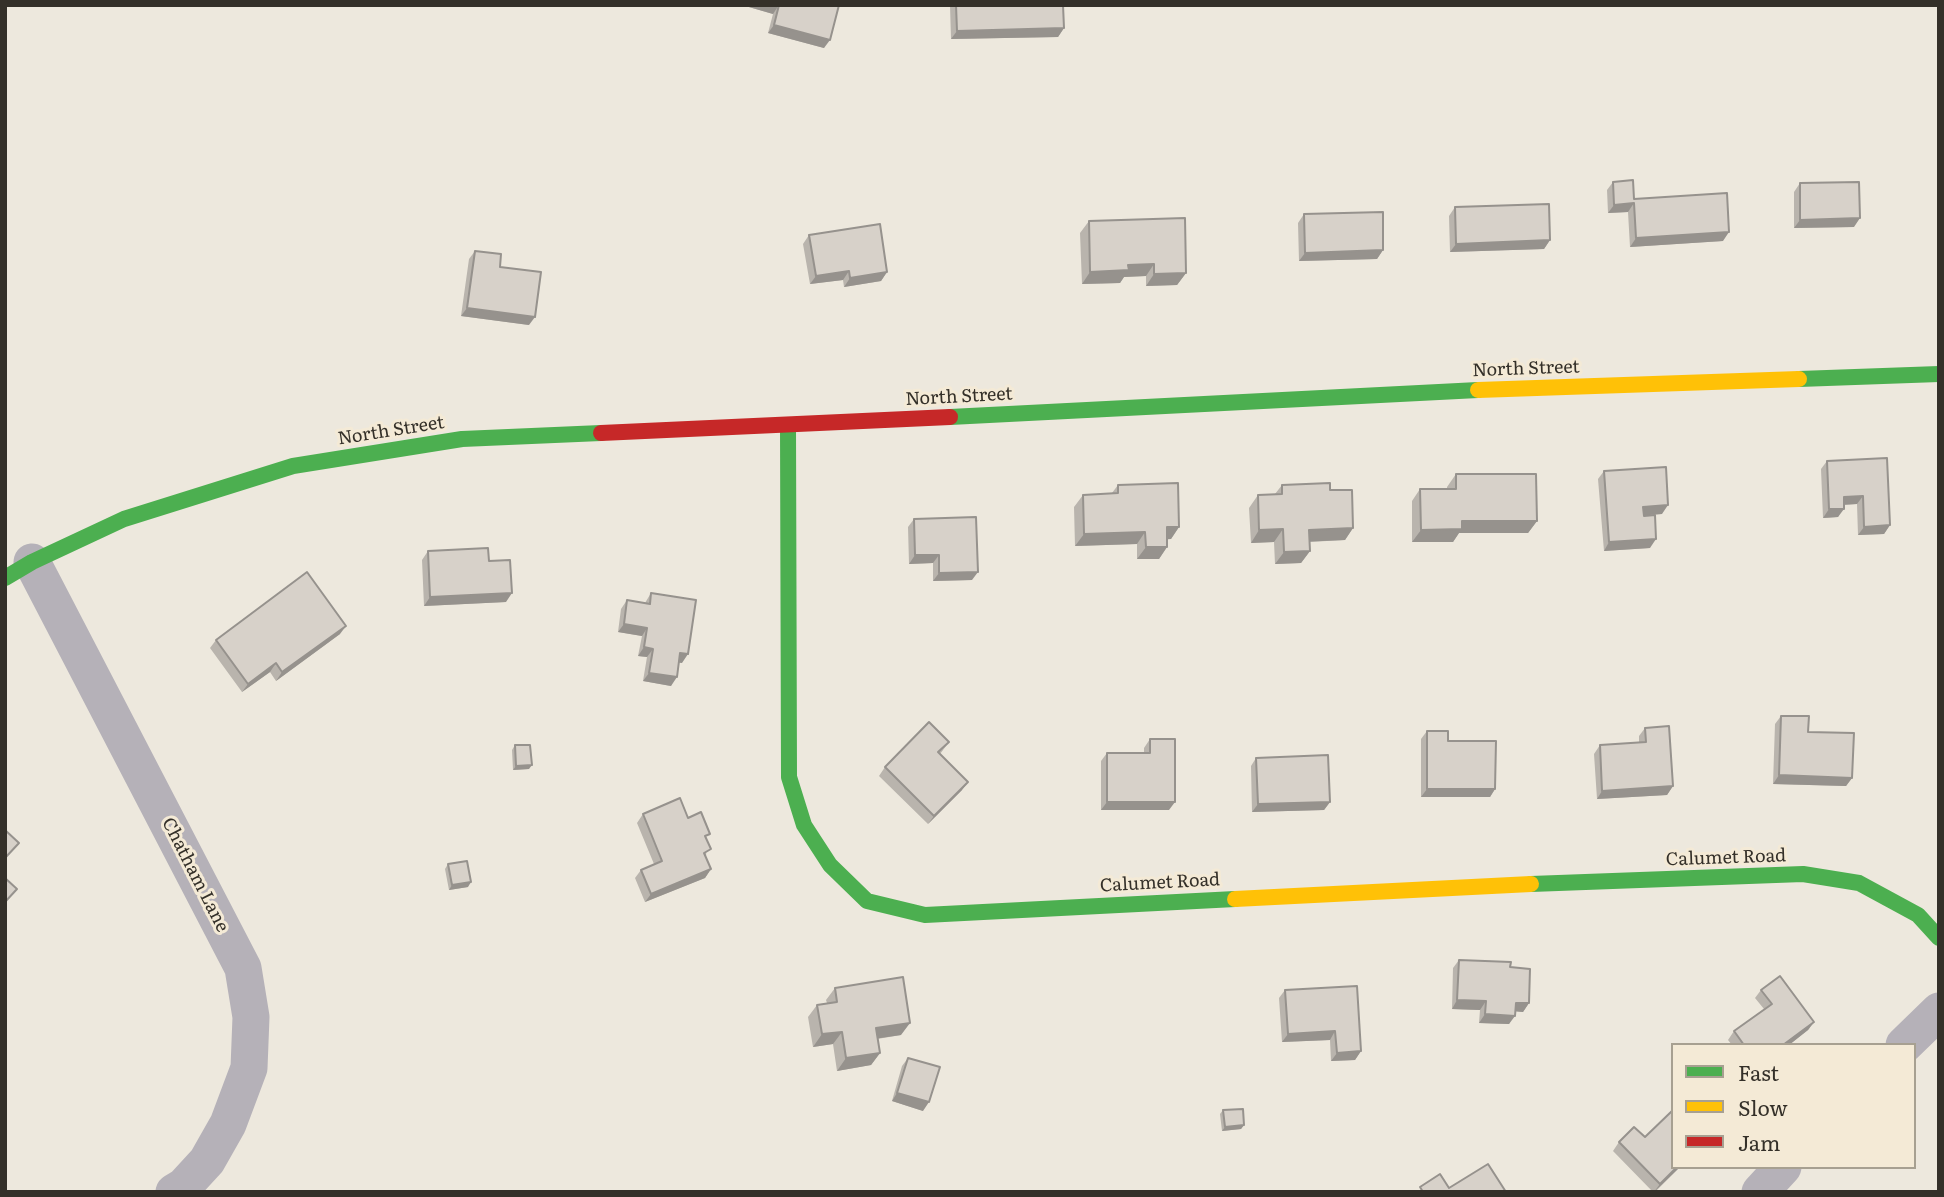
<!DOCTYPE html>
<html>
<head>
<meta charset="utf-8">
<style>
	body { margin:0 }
	#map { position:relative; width:1944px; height:1197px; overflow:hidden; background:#ede8dd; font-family:Literata,serif }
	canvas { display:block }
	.frame { position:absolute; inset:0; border:7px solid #343029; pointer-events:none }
	.legend { position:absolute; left:1671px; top:1043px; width:245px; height:126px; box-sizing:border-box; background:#f4ead6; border:2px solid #a7a091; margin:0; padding:9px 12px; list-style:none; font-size:21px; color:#343029 }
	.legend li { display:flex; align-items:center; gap:14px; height:35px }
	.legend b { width:35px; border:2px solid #a7a091 }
</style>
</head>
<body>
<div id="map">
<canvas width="1944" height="1197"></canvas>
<div class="frame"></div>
<ul class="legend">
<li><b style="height:9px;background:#4caf50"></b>Fast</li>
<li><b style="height:9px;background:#ffc107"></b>Slow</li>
<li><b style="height:9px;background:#c62828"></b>Jam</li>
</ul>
</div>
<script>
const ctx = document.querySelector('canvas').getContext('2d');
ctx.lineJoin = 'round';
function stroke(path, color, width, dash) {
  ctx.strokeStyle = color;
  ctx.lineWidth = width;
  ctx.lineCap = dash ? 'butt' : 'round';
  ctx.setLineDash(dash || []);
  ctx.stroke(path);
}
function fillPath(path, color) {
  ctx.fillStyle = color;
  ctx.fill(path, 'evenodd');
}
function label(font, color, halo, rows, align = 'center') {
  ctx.font = font + ' Literata,serif';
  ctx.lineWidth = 6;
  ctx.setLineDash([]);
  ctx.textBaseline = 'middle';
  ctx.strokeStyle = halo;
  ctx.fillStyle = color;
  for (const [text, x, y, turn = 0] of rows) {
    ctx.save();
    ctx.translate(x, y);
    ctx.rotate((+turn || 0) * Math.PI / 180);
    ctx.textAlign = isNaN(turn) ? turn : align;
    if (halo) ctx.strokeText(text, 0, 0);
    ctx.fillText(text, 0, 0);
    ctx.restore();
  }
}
stroke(new Path2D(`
	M32,562l211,406 8,49 -2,51 -21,56 -21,37 -23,25 -10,6
	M1904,1045l35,-34
	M1760,1192l23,-25`), '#b5b1b8', 37);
stroke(new Path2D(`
	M1799,379l140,-5
	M950,417l528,-27
	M788,425l1,352 15,48 26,40 37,36 58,14 310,-16
	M5,578l27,-16 92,-43 169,-53 169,-27 139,-6
	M1531,884l272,-10 56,9 59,32 21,23`), '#4caf50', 16);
stroke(new Path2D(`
	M1478,390l321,-11
	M1235,899l296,-15`), '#ffc107', 16);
stroke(new Path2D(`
	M601,433l349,-16`), '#c62828', 16);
fillPath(new Path2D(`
	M742,5h97l-15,43 -56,-15 5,-19z
	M950,5h113l1,23 -6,9 -107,2z
	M1613,182l21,17 89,42 -93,6 -2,-35 -20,1 -1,-23z
	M1800,183l54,44 -60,1v-36z
	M1455,207l95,33 -6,9 -94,3 -1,-36z
	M1304,214l79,36 -6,9 -78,2 -1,-38z
	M1089,221l97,52 -9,12 -31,1v-10l-22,1 -4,6 -38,1 -2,-51z
	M809,235l78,37 -6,9 -37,6 -1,-7 -33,4 -7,-40z
	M475,251l25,16 29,58 -68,-9 8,-57z
	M1887,458l3,67 -6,9 -26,1 -1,-31 -13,1 -6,12 -15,1 -2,-49 6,-8z
	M1604,471l58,43 -18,1 6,33 -46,3 -6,-72z
	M1456,474l81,47 -9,12h-69l-6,9h-41v-41l8,-12h27v-2z
	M1118,485l61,42 -8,12h-4v8l-8,12h-22v-15l-62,2 -1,-39 9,-12 29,-2z
	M1282,485l48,5 23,38 -8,12 -36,2 1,9 -9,12 -26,1 -1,-22 -23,1 -2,-35 9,-13 17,-1z
	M914,519l58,61 -39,1v-18l-24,1 -1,-37z
	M428,551l61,10 17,41 -82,4 -2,-46z
	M651,593l31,70 -3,-1 -8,24 -28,-5 4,-24 -9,-1 4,-20 -24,-4 3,-23 6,-9 18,3z
	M340,634l-64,47 -6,-9 -28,20 -32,-44 6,-8z
	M1781,716l27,16 44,46 -6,8 -73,-2 2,-60z
	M1645,728l28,58 -6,9 -70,4 -3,-45 6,-9 39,-2v-7z
	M1427,731l21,10 47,48 -5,8h-69v-58z
	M1150,739l19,71h-68v-49l6,-8h37v-5z
	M949,742l-9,12 22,36 -34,34 -49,-48 6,-9z
	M515,745l14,24 -16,1 -1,-20z
	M1256,758l74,44 -6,8 -72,2 -1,-46z
	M643,814l45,4 19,21 -1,18 5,12 -6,9 -60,24 -10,-24 6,-8 13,-6 -17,-41z
	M448,864l20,23 -19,3 -4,-21z
	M1459,960l70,43 -6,9 -7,-1 -7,13 -30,-1 1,-13 -28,-1 1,-41z
	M835,988l66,47 -24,4 3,14 -9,12 -34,6 -4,-27 -20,3 -5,-30 9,-12 10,-2 -1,-3z
	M1285,990l76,61 -6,9 -24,1 -1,-21 -48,2 -3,-44z
	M1761,990l53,32 -6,8 -19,15h-57l-4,-5 6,-9 30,-22 -9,-11z
	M908,1058l15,53 -31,-10 10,-35z
	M1223,1110l21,15 -3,4 -19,2 -2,-17z
	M1645,1137l28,30h7l-25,25h-2l-40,-41 6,-9z`), '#b9b4ad');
fillPath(new Path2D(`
	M742,5h37l-6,9z
	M774,25l56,15 -6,8 -56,-15z
	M1064,28l-6,9 -107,2 6,-8z
	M1634,203l-6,9 -20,1 6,-8z
	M1860,218l-6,9 -60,1 6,-8z
	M1729,232l-6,9 -93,6 6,-9z
	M1550,240l-6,9 -94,3 6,-8z
	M1383,250l-6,9 -78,2 6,-8z
	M1154,264l-8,12 -22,1 -4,6 -38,1 8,-12 38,-7z
	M849,271l-6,9 -33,4 6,-8z
	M887,272l-6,9 -37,6 6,-9z
	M1186,273l-9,12 -31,1 8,-12z
	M467,308l68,9 -6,8 -68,-9z
	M1863,496l-6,8 -19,1 6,-8z
	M1668,505l-6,9 -25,2 6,-9z
	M1829,509h15l-6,8 -15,1z
	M1462,521h75l-9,12h-69l-6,9h-41l9,-12z
	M1890,525l-6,9 -26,1 6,-8z
	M1167,527h12l-8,12 -13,1z
	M1353,528l-8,12 -45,2 9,-12z
	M1283,529l-9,13 -23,1 8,-13z
	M1145,532l-8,12 -62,2 9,-12z
	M1656,539l-6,9 -46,3 5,-9z
	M1146,547h21l-8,12h-22z
	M1310,551l-9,12 -26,1 9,-12z
	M915,555h24l-6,8 -24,1z
	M978,572l-6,8 -39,1 6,-8z
	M512,593l-6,9 -82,4 6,-9z
	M624,624l23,4 -5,8 -24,-4z
	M346,626l-6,8 -64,47 6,-9z
	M644,647l9,2 -6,8 -9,-1z
	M680,653l8,1 -6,9 -8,-1z
	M276,663l-6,9 -28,20 6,-8z
	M649,673l28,4 -6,9 -28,-5z
	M532,765l-3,4 -16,1 3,-4z
	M1779,775l73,3 -6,8 -73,-2z
	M968,782l-6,8 -34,34 6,-8z
	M1673,786l-6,9 -70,4 5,-8z
	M1427,789h68l-5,8h-69z
	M1107,802h68l-6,8h-68z
	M1330,802l-6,8 -72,2 6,-8z
	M711,869l-6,9 -60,24 6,-8z
	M471,882l-3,5 -19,3 3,-5z
	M1457,1000l29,1 -6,9 -28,-1z
	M1516,1003h13l-6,9 -13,-1z
	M1485,1014l30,2 -6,8 -30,-1z
	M1814,1022l-6,8 -19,15h-6z
	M910,1023l-9,12 -34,5 9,-12z
	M1335,1031l-5,9 -48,2 6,-8z
	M842,1032l-9,12 -20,3 9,-13z
	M1361,1051l-6,9 -24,1 6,-8z
	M880,1053l-9,12 -34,6 9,-13z
	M897,1093l32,9 -6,9 -31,-10z
	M1244,1125l-3,4 -19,2 3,-4z
	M1677,1167h3l-26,25 6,-8z`), '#96928d');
const building = new Path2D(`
	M779,5h60l-9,35 -56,-15z
	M956,5h107l1,23 -107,3z
	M1633,180l1,19 93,-6 2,39 -93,6 -2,-35 -20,2 -1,-23z
	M1859,182l1,36 -60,2v-37z
	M1549,204l1,36 -94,4 -1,-37z
	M1383,212v38l-78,3 -1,-39z
	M1185,218l1,55 -32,1v-10l-26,1 1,5 -39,2 -1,-51z
	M880,224l7,48 -37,6 -1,-7 -33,5 -7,-41z
	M475,251l26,3 -1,13 41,5 -6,45 -68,-9z
	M1887,458l3,67 -26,2 -1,-31 -19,1v12h-15l-2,-48z
	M1666,467l2,38 -25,2 1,9 11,-1 1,24 -47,3 -5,-71z
	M1456,474h80l1,47h-75v8l-41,1 -1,-41h36z
	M1178,483l1,44h-12v20h-21l-1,-15 -61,2 -1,-39 35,-2v-8z
	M1330,483v7h22l1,38 -44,2 1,21 -26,1 -1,-23 -24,1 -1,-35 24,-1v-9z
	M976,517l2,55 -39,1v-18h-24l-1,-36z
	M488,548l1,13 21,-1 2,33 -82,4 -2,-46z
	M307,572l39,54 -64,46 -6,-9 -28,21 -32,-44z
	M651,593l45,7 -8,54 -8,-1 -3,24 -28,-4 4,-24 -9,-2 3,-19 -23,-4 3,-24 23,4z
	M1781,716h28l-1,16 46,1 -2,45 -73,-3z
	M929,722l20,20 -11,10 30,30 -34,34 -49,-49z
	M1669,726l4,60 -71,5 -2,-46 46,-3 -1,-14z
	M1427,731h21v10h48l-1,48h-68z
	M1150,739h25v63h-68v-49h43z
	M515,745h15l2,20 -16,1z
	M1328,755l2,47 -72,2 -2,-46z
	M680,798l8,20 13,-6 9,22 -5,2 6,13 -7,4 7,16 -60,25 -10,-24 21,-9 -19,-47z
	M5,830l14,13 -14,15z
	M467,861l4,21 -19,3 -4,-21z
	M5,878l12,11 -12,13z
	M1459,960l52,2 -1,5 20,2 -1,34h-13l-1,13 -30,-2 1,-13 -29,-1z
	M1780,976l34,46 -31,23h-39l-10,-14 38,-27 -11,-14z
	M903,977l7,46 -34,5 4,25 -34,5 -4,-26 -20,2 -5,-29 20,-3 -2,-14z
	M1357,986l4,65 -24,2 -2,-22 -47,3 -3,-44z
	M908,1058l32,9 -11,35 -32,-9z
	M1243,1109l1,16 -19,2 -2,-17z
	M1673,1110v57h4l-17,17 -41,-42 15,-15 11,10z
	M1488,1164l18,28h-83l-3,-5 20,-13 9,14z`);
fillPath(building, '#d7d1c9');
stroke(building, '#96928d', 2);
label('18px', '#343029', '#f4ead6', [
	["North Street",1526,369,-2],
	["North Street",959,397,-3],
	["North Street",391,431,-9],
	["Calumet Road",1726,858,-2],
	["Chatham Lane",195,875,63],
	["Calumet Road",1160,883,-3]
]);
</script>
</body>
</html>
